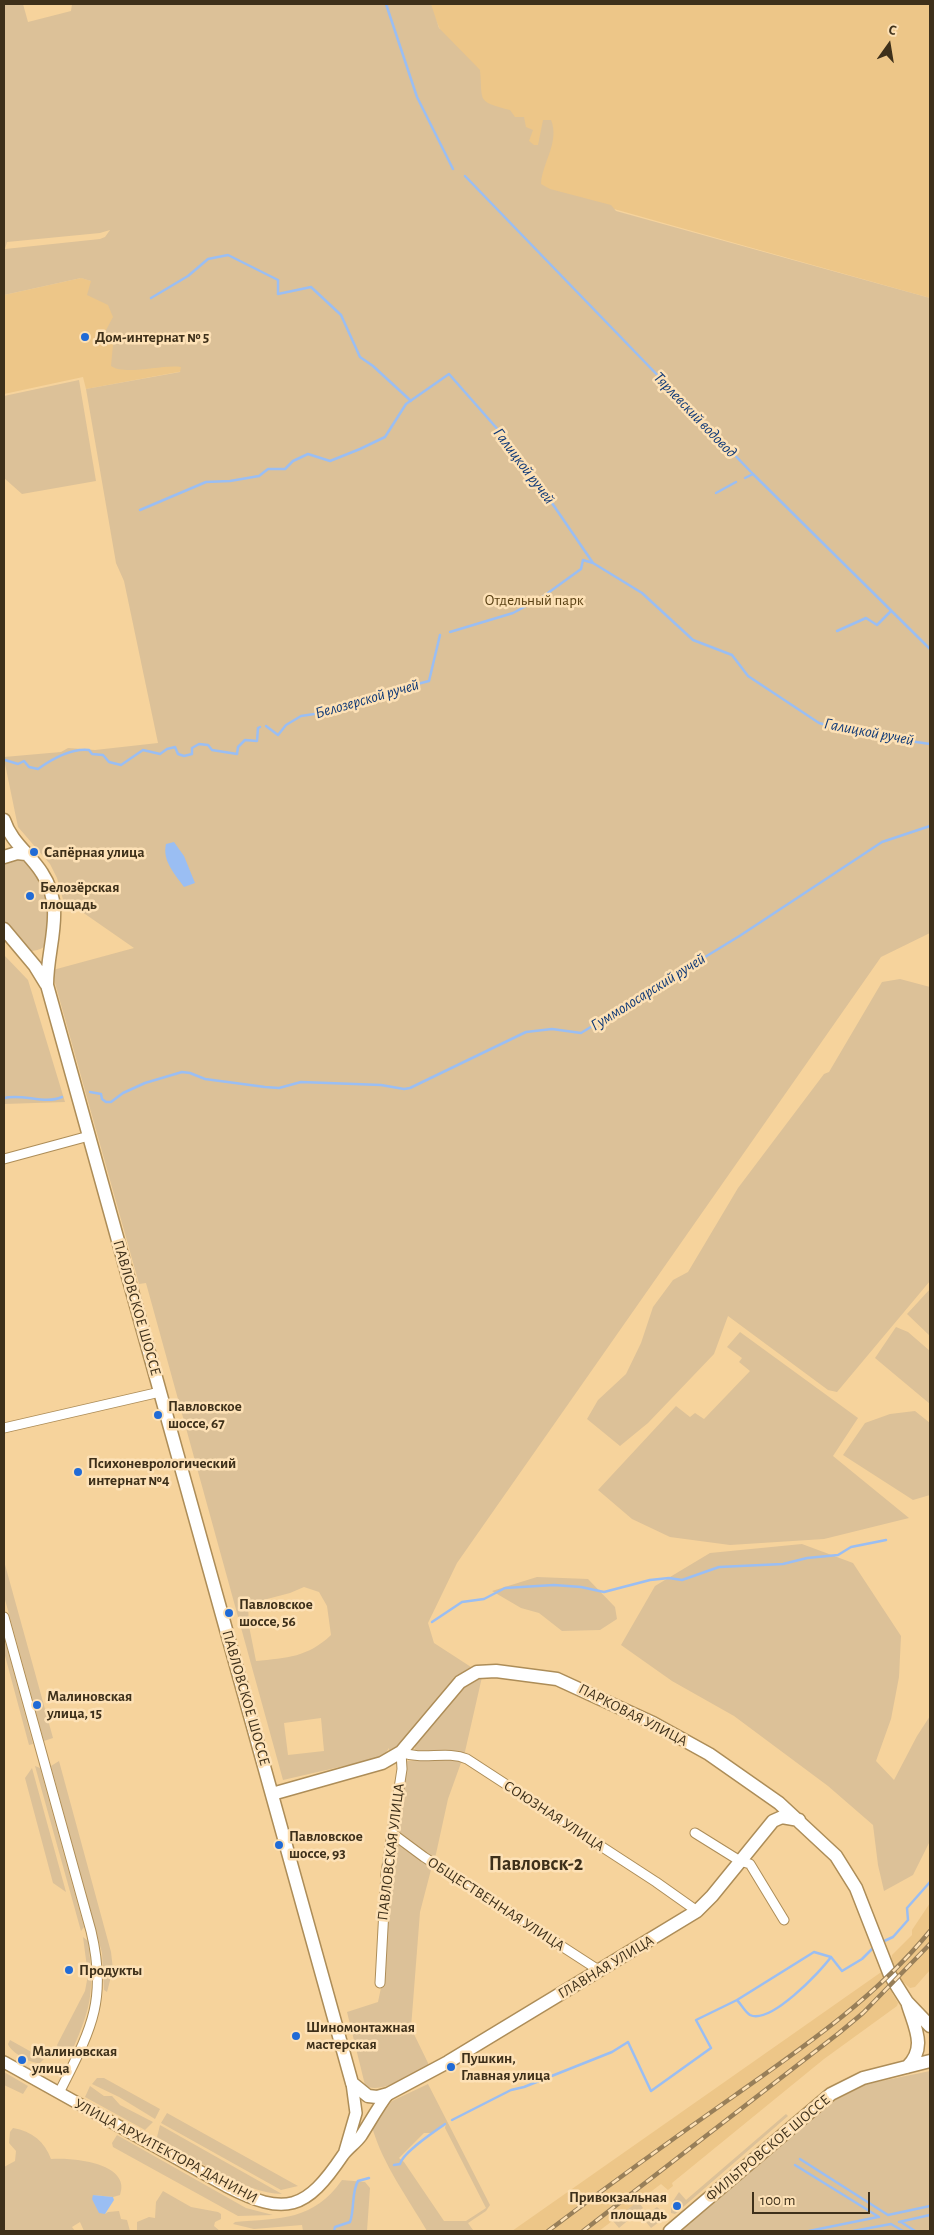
<!DOCTYPE html>
<html>
<head>
<meta charset="utf-8">
<style>
	body { margin:0 }
	#map { position:relative; width:934px; height:2235px; overflow:hidden; background:#f6d39c; font-family:"Alegreya Sans",sans-serif }
	canvas { display:block }
	.frame { position:absolute; inset:0; border:5px solid #3e301a; pointer-events:none }
	.north { position:absolute; left:864px; top:20px; width:50px; height:50px; -webkit-text-stroke:4px #fde1b6; paint-order:stroke; rotate:13deg; font-size:14px; font-weight:700; line-height:20px; text-align:center; color:#3e301a }
	.north::after { content:''; display:block; margin:auto; width:18px; height:22px; background:#3e301a; clip-path:polygon(50% 0,100% 100%,50% 72%,0 100%) }
	.scale { position:absolute; left:752px; top:2192px; width:118px; height:22px; box-sizing:border-box; border:2px solid #3e301a; border-top:0; padding-left:6px; font-size:15px; line-height:18px; white-space:nowrap; color:#3e301a; -webkit-text-stroke:4px #fde1b6; paint-order:stroke }
</style>
</head>
<body>
<div id="map">
<canvas width="934" height="2235"></canvas>
<div class="frame"></div>
<div class="north">С</div>
<div class="scale">100 m</div>
</div>
<script>
const ctx = document.querySelector('canvas').getContext('2d');
ctx.lineJoin = 'round';
function fillPath(path, color) {
  ctx.fillStyle = color;
  ctx.fill(path, 'evenodd');
}
function stroke(path, color, width, dash) {
  ctx.strokeStyle = color;
  ctx.lineWidth = width;
  ctx.lineCap = dash ? 'butt' : 'round';
  ctx.setLineDash(dash || []);
  ctx.stroke(path);
}
function label(font, color, halo, rows, align = 'center') {
  ctx.font = font + ' "Alegreya Sans",sans-serif';
  ctx.lineWidth = 5;
  ctx.setLineDash([]);
  ctx.textBaseline = 'middle';
  ctx.strokeStyle = halo;
  ctx.fillStyle = color;
  for (const [text, x, y, turn = 0] of rows) {
    ctx.save();
    ctx.translate(x, y);
    ctx.rotate((+turn || 0) * Math.PI / 180);
    ctx.textAlign = isNaN(turn) ? turn : align;
    if (halo) ctx.strokeText(text, 0, 0);
    ctx.fillText(text, 0, 0);
    ctx.restore();
  }
}
fillPath(new Path2D(`
	M429,4h501v294l-426,-120z
	M81,278l36,10 72,82 -103,19 -3,-12 -79,17v-99z
	M930,1903v67l-15,17 -5,1 -7,-6 -11,11 6,10 -1,3 -73,53 -152,124 1,3 -5,4 -7,-6 -62,47h-87l375,-263 4,-5 1,-8 20,-20v-5z`), '#edc688');
fillPath(new Path2D(`
	M4,4h19l5,18 43,-11 1,-7h359l8,24 41,42c3,32 -4,31 30,40l5,7h9l2,10 7,3 -4,11 5,4h4l5,-25h8c9,22 -9,43 -10,64l9,5 61,16 5,6 314,87v635l-49,24 -424,606 -29,60 6,20 37,24 -39,38 -35,43 -8,5v-5l-6,9 -100,23 -137,-497 -7,1 -84,-301 -2,-13 81,-22 -59,-41 -9,3 -9,-32 -7,-14 -32,-37 -14,-68v-2l57,-5 7,-4 27,2 63,-7 -34,-162 -8,-18 -30,-174 94,-17 1,-5c-19,-3 -55,9 -70,-1l2,-21 -8,-13 8,-15 -5,-12 -21,-10 4,-14 -10,-3 -77,17zM110,230l-5,7 -5,2 -95,10 2,-7 93,-9zM304,1587l15,5 8,14 4,29c-23,22 -44,23 -75,26l-7,-35 -1,-22 42,-11zM321,1718l3,33 -36,4 -4,-32z
	M79,380l17,101 -74,13 -18,-16v-82z
	M24,859c8,10 17,20 21,33 5,11 6,40 2,51 -3,6 -11,8 -17,8l-23,-22 -3,-7v-62z
	M4,955l24,25 37,122 -61,2z
	M900,979l30,8v294l-93,111 -9,-2 -100,-74 -14,38 -66,69 -28,23 -33,-27 11,-19 28,-26 15,-31 12,-36 20,-27 15,-8 50,-84 86,-114 5,-2 53,-90z
	M930,1289v47l-23,-22z
	M896,1327l12,5 22,19v53l-55,-46z
	M740,1332l118,86 -25,38 76,62 -85,21 -94,6 -60,-8 -38,-18 -34,-29 78,-84 14,11 5,-4 9,6 46,-48 -11,-9 3,-4 -15,-11z
	M915,1411l15,12v72l-17,5 -70,-45 22,-32 25,-9z
	M802,1544l51,19 48,73 -2,41 -8,42 -15,42 18,19 23,-44 13,-20v125l-17,34 -29,16 -6,-26 -5,-40 -45,-39 -94,-70 -62,-35 -51,-36 34,-59 55,-33z
	M4,1561l49,177 -9,3 -40,-145z
	M537,1577l51,2 27,28 2,12 -17,11 -38,1 -23,-18 -18,-5 -29,-17z
	M4,1637l29,107 -4,1 -25,-93z
	M482,1677l-18,79 -50,-4 2,-10 51,-61z
	M447,1758l15,2 -14,39 -14,64 -39,-32 11,-70z
	M59,1761l52,191 2,17 -6,23 -3,-2 -2,-37 -51,-187z
	M35,1766l5,2 44,159 -3,4z
	M32,1768l34,124 -13,-9 -28,-105z
	M393,1838l39,28 -12,46 -9,116 19,39c-14,6 -52,29 -65,18l-18,-73 31,-10 4,-19z
	M83,1937l5,4c7,54 3,67 -19,117l-10,-7 -2,-6 28,-54 3,-16z
	M10,2040l34,19 -4,4c-8,1 -29,-10 -32,-19z
	M930,2071v160h-252l157,-131 32,-16z
	M4,2072l24,14 -5,8 -19,-9z
	M97,2078h7l56,31 -5,10 -36,-22 -27,-13z
	M428,2084l62,121 -4,6 -18,12 5,7 -46,1c-19,-33 -44,-66 -55,-104l20,-26zM446,2123l-1,5 41,80 -20,13h-22l-40,-59 -5,-4 25,-25h9z
	M90,2086l14,10h8l8,9 33,17 -8,8 -60,-33z
	M167,2113l131,73 -17,4 -120,-67z
	M786,2114l2,2 -113,98 -4,-1v-9l8,-12 7,8z
	M160,2125l122,69c-38,0 -91,-38 -125,-57z
	M13,2128c19,3 32,14 38,31 21,-2 81,4 69,36l-7,2 -20,-2 12,19 3,-2 11,-1 2,8 6,1 3,11h-46l-4,-9 -8,5 3,4h-71v-64l11,-6 1,-10 -7,-8 1,-11z
	M117,2135l129,73 27,7 -35,1 -125,-69 -1,-4z
	M342,2180l23,2 5,6 -3,43h-64l-1,-6 -48,4 -21,-5 2,-2c46,-4 78,-1 107,-42z
	M163,2191l28,16 27,5 3,2v5l-6,3 -1,4 6,5h-83v-9l12,-5 6,1 1,-16z
	M638,2201l5,7 -24,20 -6,-7z
	M657,2207l10,9 -16,12 -9,-11z`), '#dcc198');
fillPath(new Path2D(`
	M174,842l10,14 11,27 -11,4c-9,-13 -22,-26 -18,-43z
	M93,2195l20,2 1,3 -9,14 -6,-1 -7,-14z`), '#9abef3');
stroke(new Path2D(`
	M386,4l31,93 36,72
	M465,176l288,298 177,175
	M151,298l37,-22 20,-17 20,-4 50,25v14l33,-7 30,28 19,42 13,9 38,35
	M745,478l8,-4
	M716,493l20,-11
	M140,510l66,-28 24,-1 29,-5 9,-7h17l8,-8 15,-7 22,7 30,-12 25,-12 21,-33 43,-30 66,75 78,114 49,30 51,47 39,15 16,21 71,47 36,10 75,11
	M837,631l29,-13 11,7 14,-14
	M450,632l63,-19 28,-15 40,-29 2,-9 10,3
	M266,726l12,9 8,-10 15,-9 33,-5 33,-14 62,-16 11,-46
	M5,760l13,4 6,-3 5,6 9,2c14,-10 33,-21 51,-19l3,4 11,1 6,7 12,3 22,-15 17,4 7,-5 8,-2 3,7 6,2 8,-2v-6l7,-4 9,1 4,5 25,4 1,-7 7,-7 12,1 1,-13 2,-1
	M90,1092l11,2 1,5 4,3h5l12,-9 22,-10 37,-11 8,1 15,6 60,8 14,1 22,-6 80,3 23,4 6,-1 116,-56 26,-3 29,4 160,-98 141,-93 48,-16
	M4,1098c19,-5 40,7 58,-1
	M432,1622l30,-20 22,-3 21,-11 49,-3 27,2 23,5 46,-12 19,-2 13,2 37,-13 64,-3 24,-6 31,-3 13,-8 35,-7
	M882,1942l11,-5 15,-17 -1,-12 23,-26
	M737,2000l77,-48 17,5
	M452,2120l59,-30 13,-3 88,-35 16,-10 23,49 60,-43 -15,-28 41,-20c4,4 8,12 13,15 20,10 70,-43 81,-58l11,14 20,-12 12,-12
	M800,2159l88,56 42,-9
	M394,2165l6,-1c3,-12 34,-32 45,-40
	M795,2165l84,52
	M899,2222l31,-7
	M901,2222l14,9
	M334,2231l1,-4 15,-5c5,-14 1,-29 8,-41l11,-3
	M809,2231l69,-14
	M853,2231l38,-7 12,7`), '#9abef3', 2.5);
const minor = new Path2D(`
	M4,1159l85,-23
	M4,1428l156,-36
	M4,1617l87,314c17,71 -1,100 -32,162
	M695,1833l45,28 10,3 34,56
	M393,1834l31,23 176,114
	M380,1983l6,-110 16,-104 -1,-17c22,9 45,-2 66,7l189,123 41,29`);
const tertiary = new Path2D(`
	M4,2062l222,124c60,31 80,24 117,-31 5,-7 13,-12 18,-19 9,-14 17,-29 27,-42
	M345,2151l11,-38 -4,-30`);
const secondary = new Path2D(`
	M4,820c7,22 26,34 38,53 24,36 5,72 5,112l305,1098 16,13 9,1 11,-3 60,-32 249,-151 15,-15 61,-75 9,-4 17,3
	M4,857l13,-4 9,1
	M4,929l31,37 11,18
	M272,1794l110,-31 19,-11 59,-70 17,-10 19,-1 61,8 96,44 56,31 70,49 57,53 20,32 34,87 17,27 23,24
	M907,2067c20,-19 8,-39 1,-62
	M670,2231l161,-137 32,-16 67,-17`);
stroke(minor, '#ad8d58', 11);
stroke(tertiary, '#ad8d58', 14);
stroke(secondary, '#ad8d58', 15);
stroke(minor, '#fff', 9);
stroke(tertiary, '#fff', 11);
stroke(secondary, '#fff', 12);
const rail = new Path2D(`
	M548,2231c61,-46 123,-91 186,-135 71,-50 141,-98 196,-165
	M583,2231l256,-198 24,-20 67,-69`);
stroke(rail, '#987f59', 4.5);
stroke(rail, '#fde1b6', 2.5, [8]);
for (const [x, y, r, color] of [
	[85,337,5,"#216bd6"],
	[34,852,5,"#216bd6"],
	[30,896,5,"#216bd6"],
	[158,1415,5,"#216bd6"],
	[78,1472,5,"#216bd6"],
	[229,1613,5,"#216bd6"],
	[37,1705,5,"#216bd6"],
	[279,1845,5,"#216bd6"],
	[69,1970,5,"#216bd6"],
	[296,2036,5,"#216bd6"],
	[22,2060,5,"#216bd6"],
	[451,2067,5,"#216bd6"],
	[677,2206,5,"#216bd6"]
]) {
  const dot = new Path2D();
  dot.arc(x, y, r, 0, 2 * Math.PI);
  ctx.fillStyle = color;
  ctx.fill(dot);
  stroke(dot, '#fde1b6', 2);
}
label('bold 15px', '#3e301a', '#fde1b6', [
	["Дом-интернат № 5",95,337],
	["Сапёрная улица",44,852],
	["Белозёрская",40,887],
	["площадь",40,904],
	["Павловское",168,1406],
	["шоссе, 67",168,1423],
	["Психоневрологический",88,1463],
	["интернат №4",88,1480],
	["Павловское",239,1604],
	["шоссе, 56",239,1621],
	["Малиновская",47,1696],
	["улица, 15",47,1713],
	["Павловское",289,1836],
	["шоссе, 93",289,1853],
	["Продукты",79,1970],
	["Шиномонтажная",306,2027],
	["мастерская",306,2044],
	["Малиновская",32,2051],
	["улица",32,2068],
	["Пушкин,",461,2058],
	["Главная улица",461,2075],
	["Привокзальная",667,2197,"right"],
	["площадь",667,2214,"right"]
], 'left');
label('15px', '#5b4215', '#fde1b6', [
	["Отдельный парк",534,600]
]);
label('15px', '#3e301a', '#fde1b6', [
	["ПАВЛОВСКОЕ ШОССЕ",137,1308,74],
	["ПАВЛОВСКОЕ ШОССЕ",246,1698,74],
	["ПАРКОВАЯ УЛИЦА",633,1715,27],
	["СОЮЗНАЯ УЛИЦА",554,1816,33],
	["ПАВЛОВСКАЯ УЛИЦА",391,1852,-83],
	["ОБЩЕСТВЕННАЯ УЛИЦА",496,1904,33],
	["ГЛАВНАЯ УЛИЦА",606,1967,-31],
	["ФИЛЬТРОВСКОЕ ШОССЕ",768,2148,-40],
	["УЛИЦА АРХИТЕКТОРА ДАНИНИ",166,2151,28]
]);
label('italic 16px', '#0f3977', '#fde1b6', [
	["Тярлевский водовод",695,415,46],
	["Галицкой ручей",524,466,53],
	["Белозерской ручей",367,699,-16],
	["Галицкой ручей",869,732,11],
	["Гуммолосарский ручей",648,992,-32]
]);
label('bold 20px', '#3e301a', '#fde1b6', [
	["Павловск-2",536,1864]
]);
</script>
</body>
</html>
